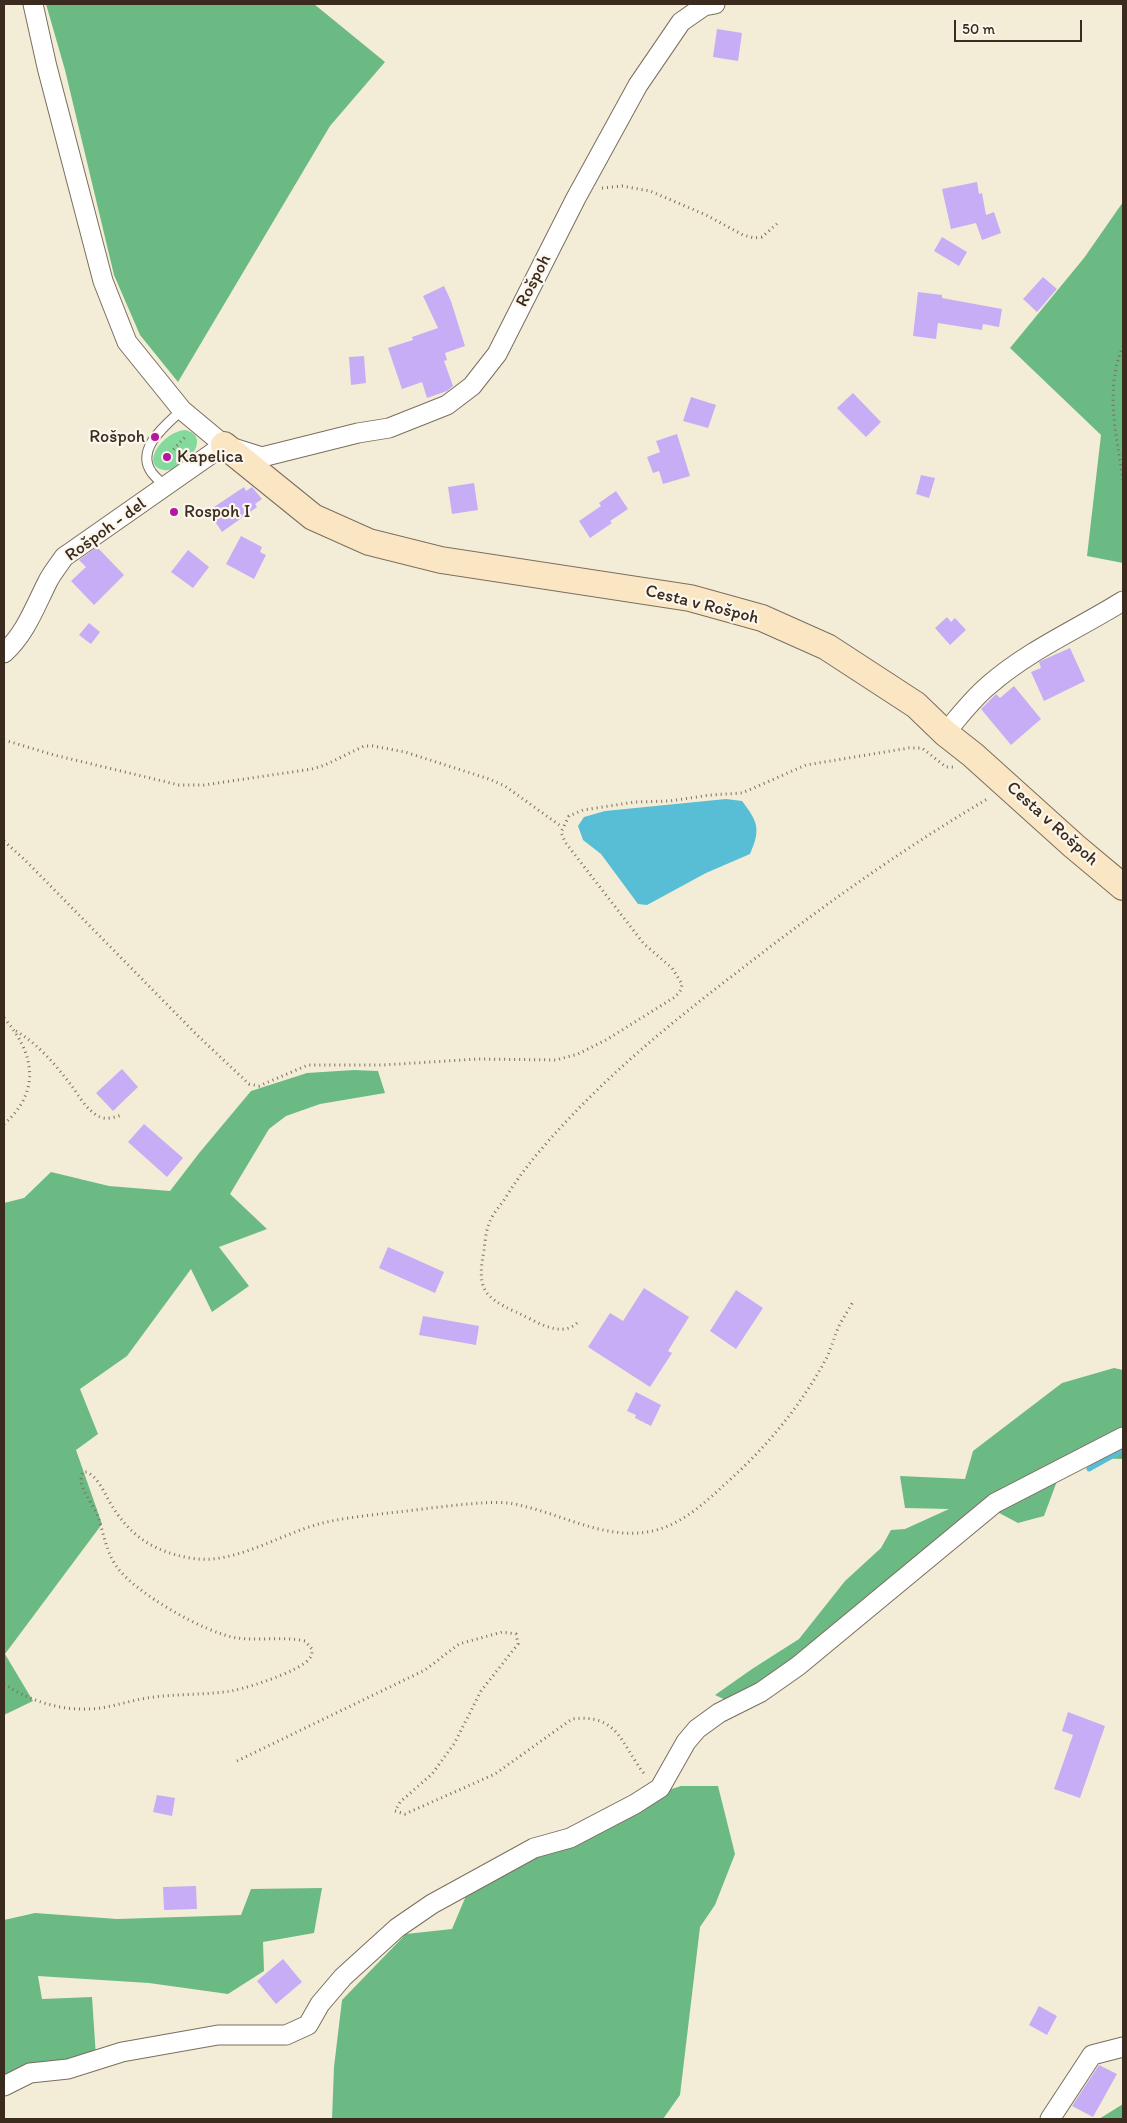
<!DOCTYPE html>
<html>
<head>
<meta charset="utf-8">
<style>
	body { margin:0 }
	#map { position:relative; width:1127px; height:2123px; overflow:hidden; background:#f3edd7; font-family:Itim,sans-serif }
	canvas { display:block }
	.frame { position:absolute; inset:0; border:5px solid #3b2a1e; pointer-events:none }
	.scale { position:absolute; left:954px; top:20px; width:128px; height:22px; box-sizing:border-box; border:2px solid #3b2a1e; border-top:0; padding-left:6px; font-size:15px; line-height:18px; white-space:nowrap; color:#3b2a1e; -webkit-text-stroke:4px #fbf7ec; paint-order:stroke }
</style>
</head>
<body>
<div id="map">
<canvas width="1127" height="2123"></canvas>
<div class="frame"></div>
<div class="scale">50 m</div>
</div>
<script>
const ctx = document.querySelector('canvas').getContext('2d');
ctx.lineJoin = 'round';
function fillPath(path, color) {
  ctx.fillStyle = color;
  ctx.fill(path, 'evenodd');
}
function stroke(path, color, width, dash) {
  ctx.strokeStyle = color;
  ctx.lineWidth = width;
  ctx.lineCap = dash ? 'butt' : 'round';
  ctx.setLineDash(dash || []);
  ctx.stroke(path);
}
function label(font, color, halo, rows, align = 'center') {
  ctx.font = font + ' Itim,sans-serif';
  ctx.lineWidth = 4.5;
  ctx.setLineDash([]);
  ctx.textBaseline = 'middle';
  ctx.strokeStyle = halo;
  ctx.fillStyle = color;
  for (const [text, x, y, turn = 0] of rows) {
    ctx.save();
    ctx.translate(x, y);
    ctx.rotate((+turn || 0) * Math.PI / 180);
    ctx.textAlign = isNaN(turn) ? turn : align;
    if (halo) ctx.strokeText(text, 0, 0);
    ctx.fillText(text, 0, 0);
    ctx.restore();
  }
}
fillPath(new Path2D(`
	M185,430c29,6 -1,43 -21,40 -25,-4 -2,-38 21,-40z`), '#84da9d');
fillPath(new Path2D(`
	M46,4h268l71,58 -55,64 -152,256 -38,-47 -26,-60 -49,-205z
	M1123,202v361l-36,-7 14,-121 -91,-87 74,-90z
	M354,1070l24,1 7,22 -65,11 -34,12 -17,13 -39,65 37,35 -48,18 30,39 -37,26 -21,-43 -64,87 -47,33 18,45 -22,16 26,74 -97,130 28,47 -29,14v-512l20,-5 27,-26 58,14 61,5 30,-39 51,-61 56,-18z
	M1114,1368l9,2v89l-57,-2 -22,59 -26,7 -32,-17 -165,135 -91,61 -15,-7 37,-26 47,-30 46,-58 36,-33 10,-18 14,-1 44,-20 -44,-1 -5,-32 65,3 8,-28 89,-68z
	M681,1786h37l17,68 -20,51 -15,22 -20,168 -17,24h-331l2,-52 8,-67 64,-66 46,-5 16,-38 137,-80z
	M322,1888l-8,45 -51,9 1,29 -36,23 -79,-11 -111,-7 4,23 50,-2 4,60 -92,20v-157l31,-7 82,6 124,-4 10,-26z
	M1123,2104v15h-24z`), '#6bba84');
fillPath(new Path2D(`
	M726,799l16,2c16,21 19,28 8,53l-44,19 -59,32 -9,-1 -37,-50 -18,-14 -5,-14 6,-9 21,-6z`), '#58bed6');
stroke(new Path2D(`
	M1089,1469l34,-19`), '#58bed6', 5);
fillPath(new Path2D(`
	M717,29l25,4 -4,28 -25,-4z
	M977,182l2,12 3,-1 4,22 8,-3 7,21 -19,7 -6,-17 -25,6 -9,-40z
	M942,237l25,15 -8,14 -25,-15z
	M1043,277l14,12 -20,23 -14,-13z
	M444,286l7,15 14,45 -20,7 2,7 -3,1 9,25 -6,5 -20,7 -5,-16 -20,7 -14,-41 25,-8 -1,-3 26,-9 -15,-32z
	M918,292l24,3v3l60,11 -3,18 -16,-3 -1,6 -44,-7 -2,16 -23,-3z
	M364,356l2,27 -15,2 -2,-28z
	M853,393l28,29 -15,15 -29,-29z
	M691,397l25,8 -8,23 -25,-7z
	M677,434l13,42 -27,8 -4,-13 -6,2 -6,-16 13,-5 -4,-11z
	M921,475l14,3 -6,20 -13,-4z
	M474,483l4,27 -26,4 -4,-27z
	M244,487l2,4 6,-4 10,12 -7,5 2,3 -35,25 -14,-21z
	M616,491l12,18 -18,12 2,2 -22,15 -11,-17 22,-15 -2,-3z
	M241,536l21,11 -2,5 6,3 -12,24 -28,-15z
	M97,547l27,28 -30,30 -23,-24 15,-14 -7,-7z
	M188,550l21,17 -16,21 -22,-16z
	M947,617l4,5 4,-4 11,12 -16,15 -15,-17z
	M89,623l11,9 -9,12 -12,-9z
	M1070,648l15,33 -41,20 -13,-29 10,-4 -2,-6 4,-2z
	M1014,686l27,33 -30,26 -30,-36 15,-15 4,4z
	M122,1069l16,18 -25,24 -17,-18z
	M144,1124l39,34 -16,19 -39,-35z
	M388,1247l56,25 -9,21 -56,-25z
	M644,1288l45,29 -21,34 4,2 -22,34 -62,-40 22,-34 13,8z
	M736,1290l27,18 -27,41 -26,-18z
	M423,1316l56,10 -3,19 -57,-10z
	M636,1392l25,13 -10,21 -16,-8 1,-3 -9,-4z
	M1068,1712l37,14 -25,72 -26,-9 19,-54 -11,-4z
	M157,1795l18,3 -3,18 -19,-4z
	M196,1886l1,23 -33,1 -1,-23z
	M283,1959l19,23 -26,22 -19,-23z
	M1039,2006l18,10 -10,19 -18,-10z
	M1099,2065l18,9 -24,43 -21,-11z`), '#c6adf6');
const lane = new Path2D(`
	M165,487c-4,-5 -9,-9 -13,-14 -18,-24 15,-49 30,-63`);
const street = new Path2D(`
	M33,4l14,63 56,214 24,61 55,68 42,35 38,12 96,-24 31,-5 58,-23 25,-19 25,-32 79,-156 62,-113 43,-63 23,-16 11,-2
	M4,653c21,-19 30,-44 43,-70 4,-9 11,-17 17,-26l160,-112
	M945,733c14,-16 27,-34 44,-48 40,-35 89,-56 134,-84
	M4,2086l26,-13 38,-4 54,-17 96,-17h68l22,-10 12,-21 23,-27 54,-49 35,-24 102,-56 36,-10 65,-34 25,-16 26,-46 11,-13 22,-16 42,-21 37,-26 197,-163 128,-66
	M1050,2119l42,-64 31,-8`);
const secondary = new Path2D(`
	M224,445l89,72 56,25 72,18 249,38 72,20 65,29 89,58 29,28 28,22 101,91 49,41`);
stroke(lane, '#7b6e5f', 11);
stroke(street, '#7b6e5f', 21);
stroke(secondary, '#7b6e5f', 28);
stroke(new Path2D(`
	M602,188l20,-2 28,5 56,24 37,20 11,3 8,-1 17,-15
	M1123,346c-19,45 -6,89 0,135
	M170,453l17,-18
	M4,740l50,15 125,30h25l108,-16 13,-4 39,-19h9l32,6 84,27 16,7 57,41
	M4,841l22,20 171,174 52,49 10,2 49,-21h75l95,-6 78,1 22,-6 28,-14 69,-43 6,-7 1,-6 -10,-16 -28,-24 -79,-102 -4,-10 8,-16 14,-6 52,-8 35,-1 40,-6 32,-2 64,-28 103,-17h13l24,19h7
	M4,1018c30,34 38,73 0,106
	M16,1031c22,13 39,33 55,54 8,11 16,26 29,32 7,3 15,0 22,-2
	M577,1323c-17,16 -43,-3 -61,-11 -34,-15 -39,-25 -32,-62 1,-9 2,-20 6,-29 3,-7 9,-14 14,-21 14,-23 30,-43 48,-63 56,-63 121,-116 188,-167 80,-62 162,-121 249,-172
	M4,1684c25,16 53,26 83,25 21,0 40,-8 60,-11 26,-4 51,-3 77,-6 16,-1 75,-20 85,-33 3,-3 3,-6 3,-10l-7,-8c-22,-5 -45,0 -68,-3 -32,-5 -102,-45 -120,-71 -11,-15 -13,-33 -19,-50 -4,-13 -23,-32 -15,-45h4c11,6 16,18 22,29 19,33 42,50 81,57 42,8 88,-23 129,-34 22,-6 46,-8 69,-11 31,-3 62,-8 93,-10 13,-1 29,-1 42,3 47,11 96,41 145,20 21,-9 39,-25 56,-41 41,-36 76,-78 102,-126 5,-10 8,-21 12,-31 5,-10 11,-19 16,-28
	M237,1761l188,-91 34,-26 43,-12 14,2 2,10 -37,47 -27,53 -22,30 -32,28 -5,9 10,3 90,-40 77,-55c48,-6 49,27 74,57`), '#7b6e5f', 3, [1, 4]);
stroke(lane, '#fff', 9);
stroke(street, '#fff', 19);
stroke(secondary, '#fbe6c4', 26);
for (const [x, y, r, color] of [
	[155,437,5,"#b5179e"],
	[167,457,5,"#b5179e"],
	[174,512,5,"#b5179e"]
]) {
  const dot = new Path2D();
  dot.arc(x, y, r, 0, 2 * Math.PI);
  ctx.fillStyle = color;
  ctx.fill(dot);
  stroke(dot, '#fbf7ec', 2);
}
label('18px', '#3b2a1e', '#fbf7ec', [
	["Rošpoh",534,281,-63],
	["Rošpoh - del",106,530,-36],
	["Cesta v Rošpoh",702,605,14],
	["Cesta v Rošpoh",1052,824,42]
]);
label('18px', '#3b2a1e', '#fbf7ec', [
	["Rošpoh",145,437,"right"],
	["Kapelica",177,457],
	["Rospoh I",184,512]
], 'left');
</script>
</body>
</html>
